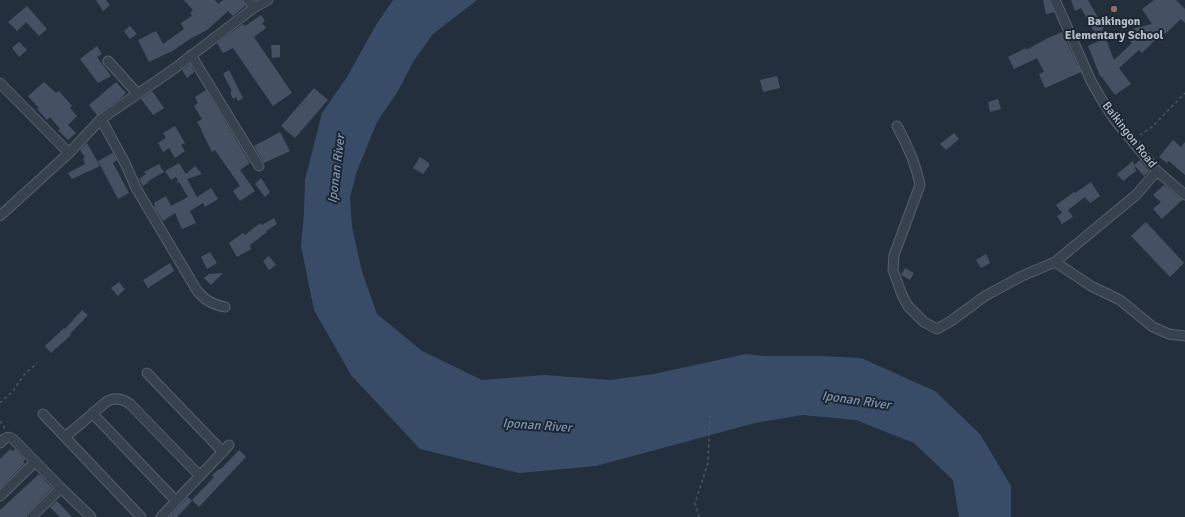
<!DOCTYPE html>
<html>
<head>
<meta charset="utf-8">
<style>
	body { margin:0 }
	canvas { display:block; background:#242f3e }
</style>
</head>
<body>
<canvas width="1185" height="517"></canvas>
<script>
const ctx = document.querySelector('canvas').getContext('2d');
ctx.lineJoin = 'round';
function fillPath(path, color) {
  ctx.fillStyle = color;
  ctx.fill(path, 'evenodd');
}
function stroke(path, color, width, dash) {
  ctx.strokeStyle = color;
  ctx.lineWidth = width;
  ctx.lineCap = dash ? 'butt' : 'round';
  ctx.setLineDash(dash || []);
  ctx.stroke(path);
}
function label(font, color, halo, rows, align = 'center') {
  ctx.font = font + ' Signika,sans-serif';
  ctx.lineWidth = 4;
  ctx.setLineDash([]);
  ctx.textBaseline = 'middle';
  ctx.strokeStyle = halo;
  ctx.fillStyle = color;
  for (const [text, x, y, turn = 0] of rows) {
    ctx.save();
    ctx.translate(x, y);
    ctx.rotate((+turn || 0) * Math.PI / 180);
    ctx.textAlign = isNaN(turn) ? turn : align;
    if (halo) ctx.strokeText(text, 0, 0);
    ctx.fillText(text, 0, 0);
    ctx.restore();
  }
}
fillPath(new Path2D(`
	M393,0h84l-44,34 -20,28 -15,29 -21,31 -20,49 -7,26 2,30 10,45 15,42 45,37 60,29 63,-5 65,5 44,-6 92,-20 18,2h55l42,2 74,33 45,43 31,52v31h-52l-6,-37 -39,-37 -58,-23 -53,-5 -48,8 -159,43 -77,7 -99,-24 -69,-74 -37,-65 -13,-64 3,-33 1,-33 17,-67 25,-36 29,-52z`), '#394c67');
fillPath(new Path2D(`
	M96,0h10l4,5 -7,6z
	M184,0h31l3,4 5,-4h19l3,6 -12,10 -5,-5 -21,19 -17,9 -19,13h-1l-21,10 -11,-22 18,-9 7,13 21,-15 -3,-6 11,-7 -2,-3 3,-3z
	M1043,0h6l5,12 -8,2z
	M1071,0h17l16,28 -2,1 12,31 18,-17 -8,-8 11,-7 17,-4 -10,-15 12,-9h22l9,9v14l-4,-4 -16,15 -2,-2 -21,21 -3,-3 -20,18 12,16 -16,11 -14,-19h-1l-12,-30 11,-5 -18,-33 -6,3z
	M27,6l20,23 -8,7 -13,-14 -9,9 -9,-9z
	M261,15l4,6 -3,2 4,5 -12,9 38,56 -19,13 -40,-58 -10,5 -6,-10 26,-19 2,2z
	M130,26l7,8 -7,5 -6,-8z
	M1062,32l19,40 -36,16 -6,-14 5,-2 -7,-14 -23,11 -6,-12 18,-9v2l22,-12z
	M19,42l8,8 -8,7 -7,-9z
	M271,45h9v12l-8,1z
	M97,46l5,8 -5,3 14,19 -13,7 -18,-24z
	M190,64l4,8 -7,6 -5,-8z
	M229,70l14,28 -5,3 -2,-4 -3,2 -3,-7 2,-1 -9,-17z
	M777,76l3,12 -17,4 -3,-12z
	M44,82l12,11 3,-2 13,15 -2,2 7,8 -9,9 8,8 -8,7 -10,-10 2,-1 -10,-12 -3,3 -10,-11 2,-1 -11,-12z
	M116,82l10,11 -6,6 -23,16 -8,-10z
	M314,88l14,12 -33,38 -14,-12z
	M206,90l44,73 -10,7 15,21 -15,10 -7,-10 7,-5 -25,-36 -3,2 -11,-22h1l-5,-8 5,-3 -8,-13 4,-3 -3,-6z
	M152,91l12,17 -11,7 -12,-16z
	M998,99l3,10 -11,3 -2,-10z
	M175,126l10,17 -4,2 4,6 -10,7 -6,-10 -6,4 -5,-9 8,-5 -3,-5z
	M280,132l10,19 -26,12 -10,-17z
	M954,133l5,6 -13,11 -6,-6z
	M1173,140l8,7 4,-5v33l-16,-14 -2,2 -8,-6z
	M87,143l13,23 -28,13 -4,-6 17,-9 -2,-5 2,-2 -5,-7z
	M113,153l4,7 -4,3 16,30 -11,6 -20,-38z
	M420,157l9,6v3l-6,8 -10,-6z
	M1140,160l9,11 -5,5 -10,-11z
	M1133,161l3,10 -13,10 -6,-7z
	M179,163l7,11 9,-8 7,8 -15,5 10,18 14,-9 7,11 -13,8 -2,-4 -13,8 6,12 -14,6 -7,-16 -12,8 -9,-14 1,-1 -1,-3 12,-7 5,10 17,-9 -9,-15 -3,1 2,-3 -2,-3 -5,3 -6,-9z
	M159,164l5,8 -16,9 1,1 -6,4 -4,-7 7,-5 -2,-2z
	M261,178l9,14 -5,5 -10,-13z
	M1091,182l9,14 -10,7 -5,-6 -17,13 5,7 -11,7 -5,-8 5,-3 -6,-8 18,-13 1,1z
	M1164,185l18,15 -20,19 -9,-10 8,-7 -8,-7z
	M274,218l3,6 -11,7 1,1 -17,13 1,4 -14,8 -8,-14 14,-10 2,2 15,-12 2,2z
	M1146,222l38,41 -14,14 -39,-41z
	M210,252l7,11 -10,6 -6,-12z
	M986,254l4,9 -9,5 -5,-8z
	M269,256l7,9 -7,5 -6,-9z
	M170,263l4,8 -26,17 -5,-8z
	M905,268l9,5 -4,7 -9,-5z
	M223,273l-12,12 -7,-7 5,-4z
	M119,282l6,7 -7,7 -7,-8z
	M82,310l6,5 -18,19 1,1 -20,18 -6,-7 19,-18 1,1z
	M10,449l3,2 2,-2 10,11 -2,2 2,1 -25,25v-29z
	M239,450l7,7 -47,50 -7,-7 22,-23 -2,-2 7,-6 1,1z
	M39,474l13,14 -25,25 -2,4h-25v-7z
	M188,497l4,4 -15,16h-8z
	M57,501l15,16h-12l-10,-10z`), '#455162');
const minor = new Path2D(`
	M248,0l7,7
	M1055,0l36,81 12,21 11,17 43,52 28,24
	M191,55l68,111
	M108,61l29,32
	M0,83l69,70
	M101,119l24,44 11,25 60,101c7,10 17,16 29,18
	M897,126c10,18 19,38 23,59l-26,70 -1,15 9,25 6,11 16,16 13,7 14,-8 34,-25 37,-20 33,-14 81,-67 21,-24
	M0,216l69,-63 32,-34 70,-48 84,-64 13,-7
	M1055,262l36,24 29,14 33,27 16,7 16,2
	M147,373l76,79
	M43,414l98,103
	M93,414l83,87
	M65,437l41,-35c8,-5 16,-4 24,2l70,72
	M0,443c4,-4 7,-8 13,-4l48,49 30,29
	M0,496l35,-34
	M31,517l30,-29
	M161,517l68,-72`);
stroke(minor, '#565f6c', 11);
stroke(new Path2D(`
	M1140,135l12,-8 33,-34
	M0,403l13,-12 10,-15 14,-13
	M0,421l6,9
	M699,517l-4,-14 13,-40 2,-48`), '#44595c', 1.5, [3, 3]);
stroke(minor, '#38414e', 9);
for (const [x, y, r, color] of [
	[1114,9,4,"#8d6e63"]
]) {
  const dot = new Path2D();
  dot.arc(x, y, r, 0, 2 * Math.PI);
  ctx.fillStyle = color;
  ctx.fill(dot);
  stroke(dot, '#1d2633', 1.5);
}
label('bold 12px', '#b4bcc9', '#1d2633', [
	["Baikingon",1114,22],
	["Elementary School",1114,36]
]);
label('12px', '#b4bcc9', '#1d2633', [
	["Baikingon Road",1129,135,52]
]);
label('italic 13px', '#7c92b1', '#1d2633', [
	["Iponan River",337,169,-83],
	["Iponan River",856,401,8],
	["Iponan River",537,426,4]
]);
</script>
</body>
</html>
